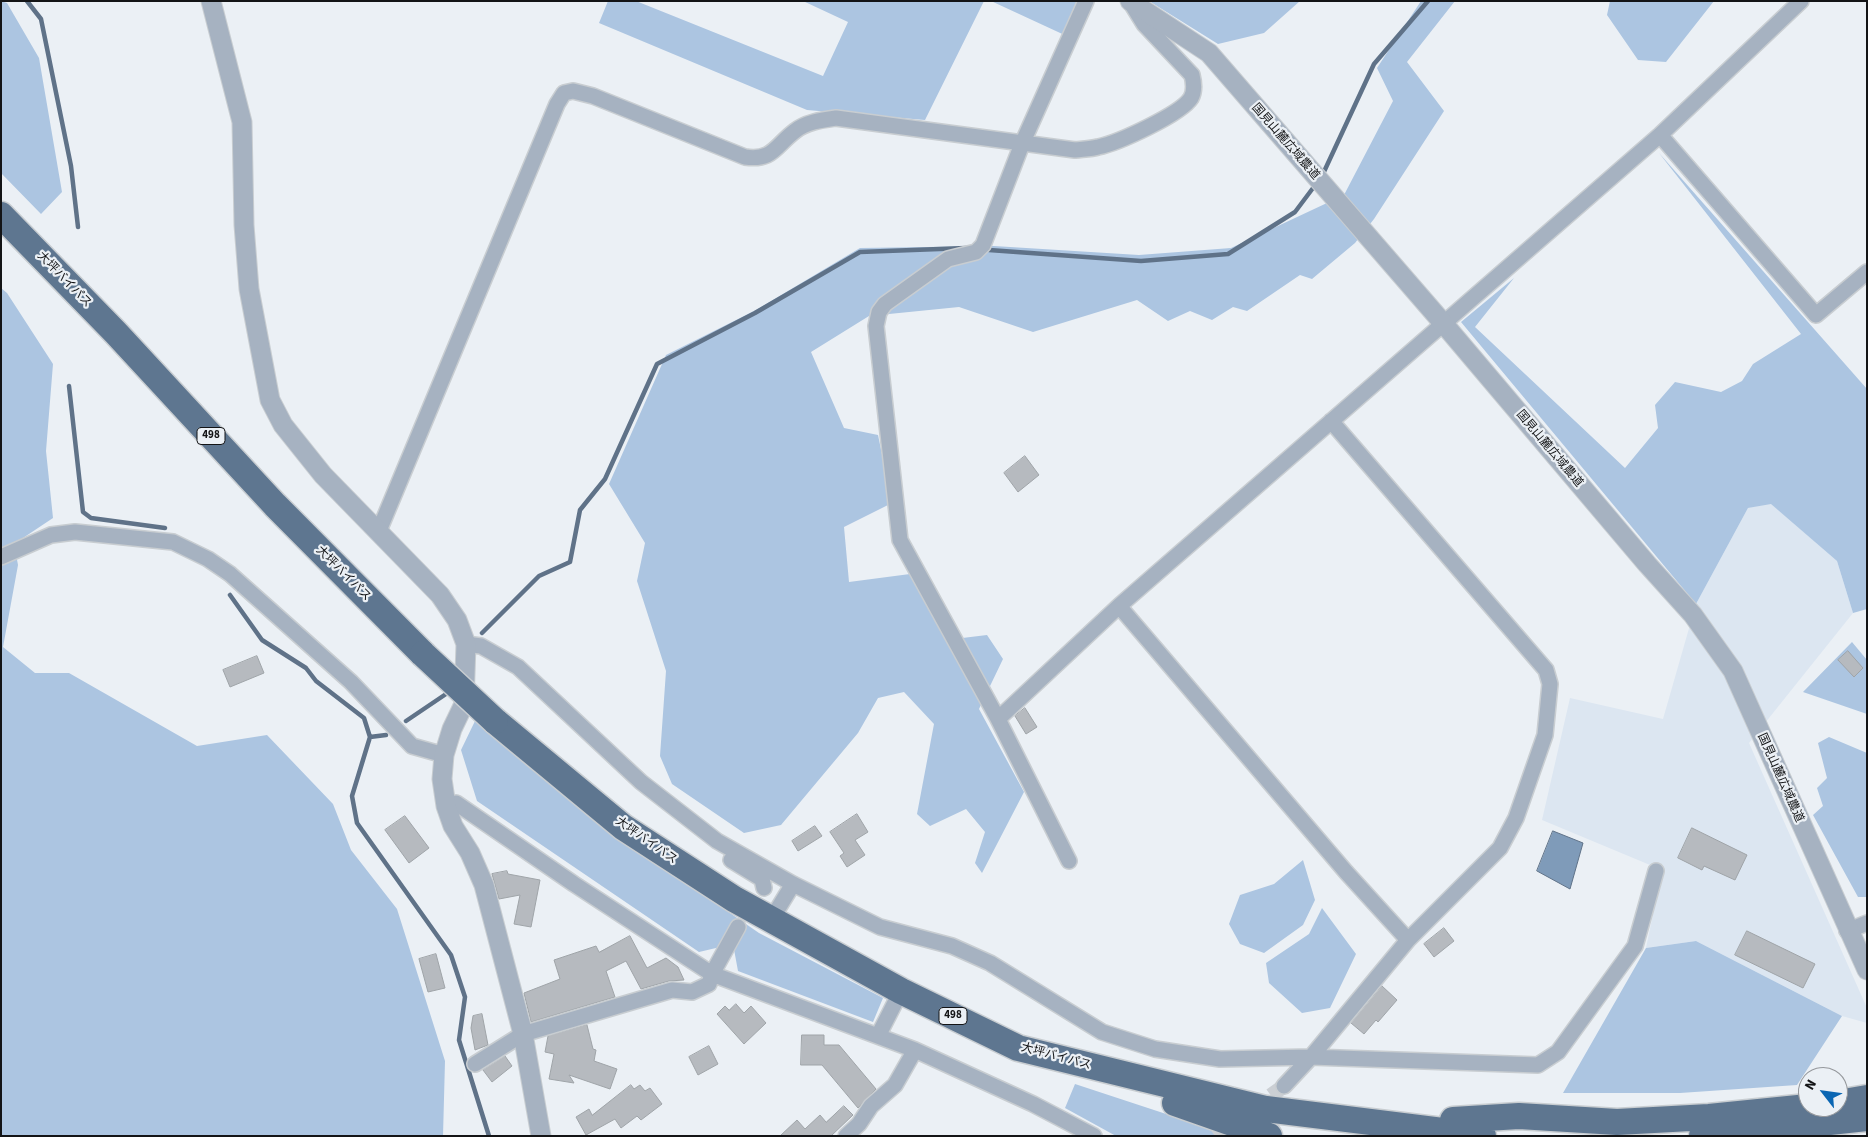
<!DOCTYPE html>
<html>
<head>
<meta charset="utf-8">
<style>
	body { margin:0 }
	#map { position:relative; width:1868px; height:1137px; overflow:hidden; background:#ebf0f5; font-family:"Source Sans 3",sans-serif }
	canvas { display:block }
	.frame { position:absolute; inset:0; border:2px solid #131416; pointer-events:none }
	.north { position:absolute; left:1798px; top:1067px; width:50px; height:50px; box-sizing:border-box; background:#ebf0f5; border:1px solid #95989c; border-radius:50%; rotate:300deg; font-size:14px; font-weight:700; line-height:20px; text-align:center; color:#131416 }
	.north::after { content:''; display:block; margin:auto; width:18px; height:22px; background:#0a66b3; clip-path:polygon(50% 0,100% 100%,50% 72%,0 100%) }
</style>
</head>
<body>
<div id="map">
<canvas width="1868" height="1137"></canvas>
<div class="frame"></div>
<div class="north">N</div>
</div>
<script>
const ctx = document.querySelector('canvas').getContext('2d');
ctx.lineJoin = 'round';
function fillPath(path, color) {
  ctx.fillStyle = color;
  ctx.fill(path, 'evenodd');
}
function stroke(path, color, width, dash) {
  ctx.strokeStyle = color;
  ctx.lineWidth = width;
  ctx.lineCap = dash ? 'butt' : 'round';
  ctx.setLineDash(dash || []);
  ctx.stroke(path);
}
function label(font, color, halo, rows, align = 'center') {
  ctx.font = font + ' "Source Sans 3","Noto Sans JP",sans-serif';
  ctx.lineWidth = 4.5;
  ctx.setLineDash([]);
  ctx.textBaseline = 'middle';
  ctx.strokeStyle = halo;
  ctx.fillStyle = color;
  for (const [text, x, y, turn = 0] of rows) {
    ctx.save();
    ctx.translate(x, y);
    ctx.rotate((+turn || 0) * Math.PI / 180);
    ctx.textAlign = isNaN(turn) ? turn : align;
    if (halo) ctx.strokeText(text, 0, 0);
    ctx.fillText(text, 0, 0);
    ctx.restore();
  }
}
fillPath(new Path2D(`
	M1771,503l66,58 16,52 -104,130 118,265v15l-25,-7 -146,-75 -50,7 16,-78 -120,-50 28,-122 93,21 33,-115 52,-96z`), '#dce6f1');
fillPath(new Path2D(`
	M1,1l6,2 32,55 23,134 -21,22 -40,-41z
	M608,1h28l187,75 25,-54 -45,-21h181l-59,119 -118,-10 -208,-87z
	M991,1h100l-20,37z
	M1149,1h151l-36,32 -46,11z
	M1421,1h34l-48,61 37,49 -70,108 -19,24 -43,36 -12,-4 -53,36 -14,-4 -21,13 -22,-9 -22,10 -31,-21 -104,32 -74,-25 -90,9 -58,36 33,76 34,7 14,68 -48,24 5,55 61,-8 36,66 41,-5 16,24 -24,50 45,83 -42,81 -7,-10 10,-31 -19,-23 -36,17 -13,-12 17,-90 -30,-32 -26,6 -20,35 -77,92 -37,8 -72,-49 -12,-28 6,-85 -29,-90 8,-38 -36,-59 57,-129 90,-45 104,-62 134,-2 145,9 92,-7 113,-53 49,-94 -16,-33z
	M1610,1h104l-48,61 -28,-2 -31,-45z
	M1659,153l208,236v220l-14,4 -16,-52 -66,-57 -23,4 -52,96 -235,-282 53,-44 -39,49 150,141 33,-40 -3,-23 20,-23 46,10 21,-11 11,-17 48,-30z
	M1,288l6,5 46,71 -7,87 7,67 -39,26 4,21 -15,82 32,26h34l128,73 70,-11 66,69 18,46 46,59 48,152 -2,75h-442z
	M1852,642l15,18v54l-64,-22z
	M475,721l140,113 144,99 124,65 -10,24 -135,-51 -5,-27 -34,8 -222,-151 -16,-51z
	M1829,737l38,16v144h-9l-45,-82 10,-9 -6,-18 10,-10 -9,-35z
	M1303,860l12,40 -12,25 -39,28 -24,-9 -11,-20 11,-29 34,-11z
	M1322,908l34,46 -26,54 -28,5 -33,-30 -3,-20 43,-29z
	M1696,941l146,75 -45,69 -117,8h-117l83,-145z
	M1075,1084l158,52h-117l-51,-28z`), '#acc5e1');
const water = new Path2D(`
	M1553,831l30,12 -13,46 -33,-18z`);
fillPath(water, '#7f9bb9');
stroke(water, '#5f7288', 1);
stroke(new Path2D(`
	M27,1l14,18 30,147 7,61
	M1322,176l52,-112 54,-63
	M989,250l152,11 87,-7 67,-42 21,-28
	M69,386l14,126 8,6 74,10
	M230,595l32,45 44,28 10,13 48,37 6,19 -18,59 5,27 94,132 14,42 -6,43 30,96
	M482,633l57,-57 31,-14 10,-52 25,-31 52,-115 98,-51 105,-61 106,-4
	M406,721l40,-27 3,-6
	M370,737l16,-2`), '#5f7288', 4.5);
const building = new Path2D(`
	M1025,456l14,19 -21,17 -14,-19z
	M1848,651l15,17 -9,9 -16,-17z
	M257,656l7,17 -34,14 -7,-17z
	M1025,708l12,19 -11,7 -11,-18z
	M857,814l11,18 -13,8 10,15 -18,12 -7,-11 4,-3 -14,-21z
	M405,816l24,32 -20,15 -24,-33z
	M815,826l7,10 -24,15 -6,-10z
	M1692,828l55,27 -12,25 -31,-14 -2,4 -24,-12z
	M507,871l1,3 32,6 -9,47 -17,-3 6,-29 -21,4 -7,-25z
	M1444,928l10,13 -20,16 -10,-13z
	M1747,931l68,33 -12,24 -68,-33z
	M630,936l17,32 19,-10 12,9 6,13 -15,1 -28,8 -15,-28 -20,10 9,26 -84,25 -7,-29 36,-14 -6,-19 42,-14 3,6z
	M436,954l9,34 -17,4 -9,-33z
	M1382,986l15,14 -19,22 -2,-2 -12,14 -13,-11z
	M736,1004l8,9 7,-7 15,17 -22,21 -27,-30 8,-8 4,4z
	M482,1014l6,31 -13,5 -4,-22 2,-12z
	M587,1025l6,24 3,1 -2,11 23,8 -7,20 -41,-14 5,8 -25,-4 5,-25 -9,-2 3,-16z
	M802,1035h22v10h15l37,44 -18,19 -36,-43h-21z
	M709,1046l9,18 -20,11 -9,-18z
	M505,1056l7,10 -20,16 -9,-12z
	M631,1085l3,4 6,-4 5,6 5,-3 12,16 -21,16 -4,-4 -16,12 -6,-9 -29,16 -10,-18 13,-8 3,6z
	M844,1106l9,9 -22,21h-51l17,-16 8,9 15,-14 6,7z`);
fillPath(building, '#b6babf');
stroke(building, '#9fa4a8', 1);
stroke(new Path2D(`
	M1215,1136l69,-50`), '#cbcfd4', 15, [15, 8]);
const minor = new Path2D(`
	M1660,135l156,180 51,-43
	M378,533l179,-429 7,-11 9,-2 20,5 152,61c28,4 30,-11 50,-26 11,-9 27,-11 41,-13l239,32c8,-1 16,-1 23,-3 20,-4 83,-33 93,-49 4,-7 3,-15 1,-23l-48,-51 -13,-21
	M1,557l50,-22 24,-3 98,10 35,17 22,15 121,108 61,64 32,9
	M466,644l15,2 37,21 123,115 76,59 76,43 87,43 72,19 38,17 112,69 53,17 65,10 91,-2 227,8 20,-13 77,-106 21,-75
	M998,719l121,-113
	M446,806l10,-3 118,81 138,90 203,76 118,54 61,32
	M731,860l31,19 2,9
	M1069,861l-71,-142 -98,-179 -24,-214 3,-14 6,-8 63,-45 28,-7 7,-7 39,-101 64,-143
	M771,920l22,-36
	M1847,931l20,-8
	M1408,940l-62,-68 -227,-266 541,-471 141,-134
	M878,1036l23,-45
	M475,1064l48,-30 149,-44 20,2 17,-8 3,-10 26,-47
	M1284,1086l27,-29 97,-117 92,-92 16,-30 29,-83 5,-51 -4,-14 -215,-249
	M846,1136l13,-12 12,-18 24,-21 20,-35`);
const tertiary = new Path2D(`
	M211,1l31,121 2,103 5,64 21,111 13,25 40,50 117,120 17,25 9,24 -2,60 -12,25 -8,26 -2,24 4,27 7,20 17,27 14,32 39,149 18,102
	M1130,1l79,52 234,270 204,241 46,51 40,56 134,299`);
const trunk = new Path2D(`
	M1,215l115,118 159,172 148,149
	M495,721l128,106 111,72 167,92 117,57 248,61 217,27
	M1175,1103l94,33
	M1838,1103l29,-5
	M1453,1120l66,-4 98,6 92,-5 99,-10
	M1702,1136l165,-18`);
stroke(minor, '#c8cdd1', 18);
stroke(tertiary, '#c8cdd1', 21);
stroke(trunk, '#c8cdd1', 29);
stroke(minor, '#a6b2c1', 15);
stroke(tertiary, '#a6b2c1', 19);
stroke(trunk, '#5e7690', 26);
const trunkBridge = new Path2D(`
	M423,654l72,67`);
stroke(trunkBridge, '#c8cdd1', 29, []);
stroke(trunkBridge, '#5e7690', 26);
for (const [x, y, w] of [
	[211,436,28],
	[953,1016,28]
]) {
  const box = new Path2D();
  box.roundRect(x - w / 2, y - 8.5, w, 17, 4);
  ctx.fillStyle = '#ebf0f5';
  ctx.fill(box);
  stroke(box, '#131416', 1);
}
label('bold 11px', '#131416', null, [
	["498",211,436],
	["498",953,1016]
]);
label('12px', '#131416', '#ebf0f5', [
	["国見山麓広域農道",1285,142,49],
	["大坪バイパス",64,280,46],
	["国見山麓広域農道",1549,449,50],
	["大坪バイパス",343,574,45],
	["国見山麓広域農道",1780,778,66],
	["大坪バイパス",646,841,35],
	["大坪バイパス",1056,1057,15]
]);
</script>
</body>
</html>
